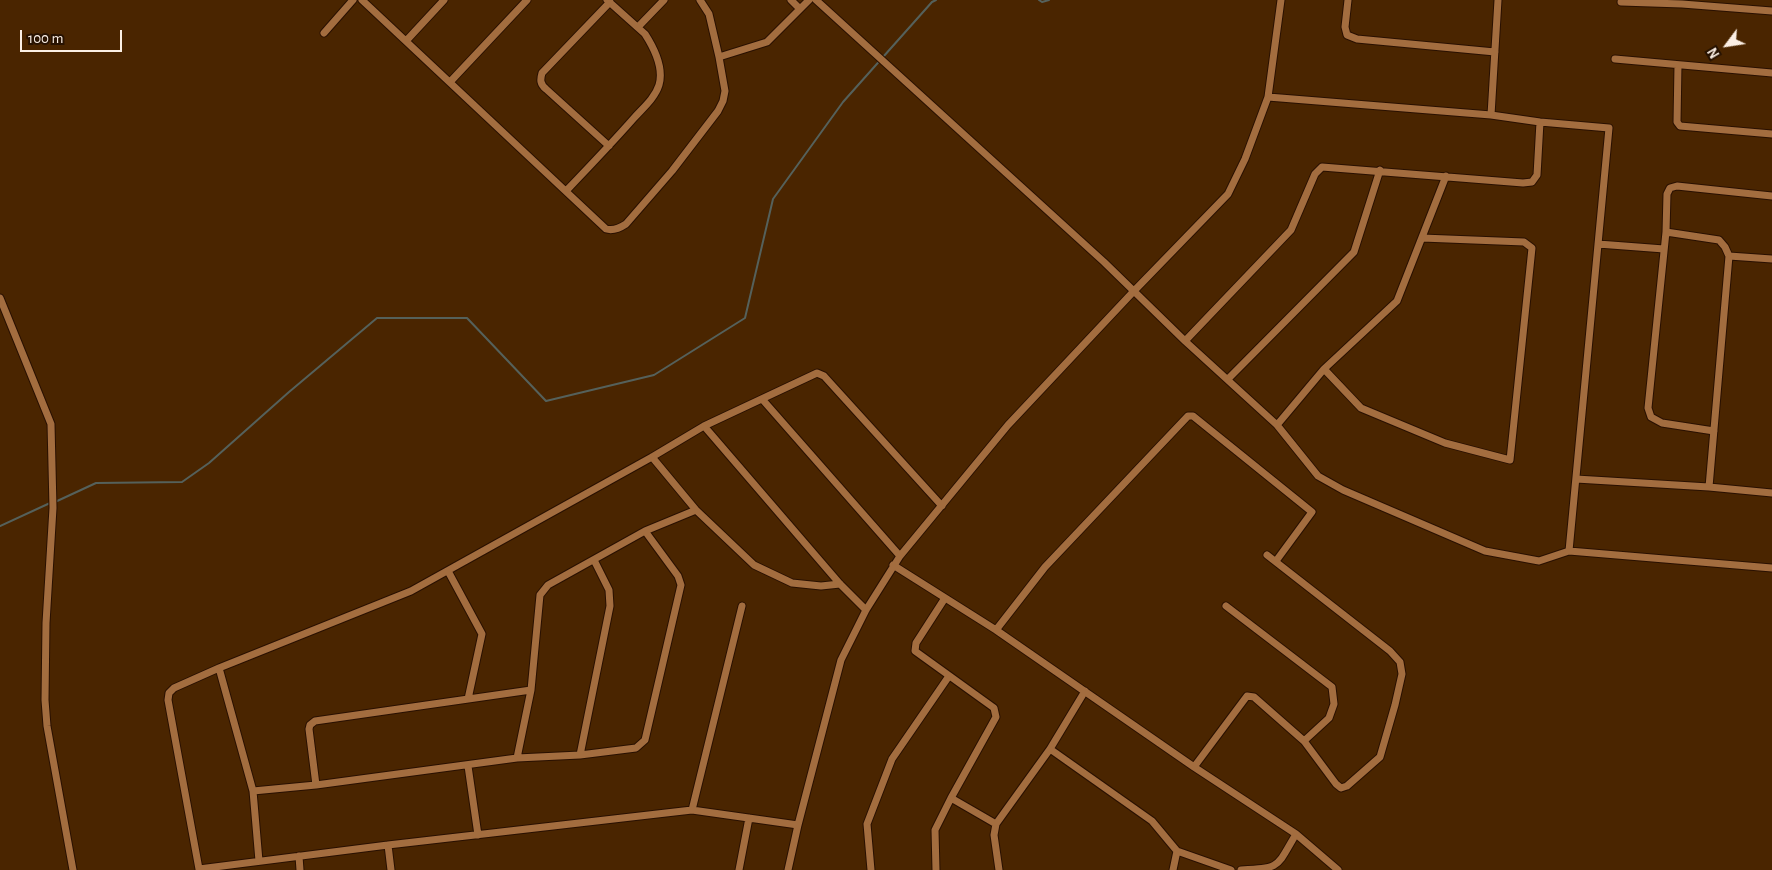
<!DOCTYPE html>
<html>
<head>
<meta charset="utf-8">
<style>
	body { margin:0 }
	#map { position:relative; width:1772px; height:870px; overflow:hidden; background:#4a2500; font-family:"Alegreya Sans",sans-serif }
	canvas { display:block }
	.north { position:absolute; left:1702px; top:20px; width:50px; height:50px; -webkit-text-stroke:4px #271201; paint-order:stroke; rotate:239deg; font-size:14px; font-weight:700; line-height:20px; text-align:center; color:#fbefe5 }
	.north::after { content:''; display:block; margin:auto; width:18px; height:22px; background:#fbefe5; clip-path:polygon(50% 0,100% 100%,50% 72%,0 100%) }
	.scale { position:absolute; left:20px; top:30px; width:102px; height:22px; box-sizing:border-box; border:2px solid #fbefe5; border-top:0; padding-left:6px; font-size:15px; line-height:18px; white-space:nowrap; color:#fbefe5; -webkit-text-stroke:4px #271201; paint-order:stroke }
</style>
</head>
<body>
<div id="map">
<canvas width="1772" height="870"></canvas>
<div class="north">N</div>
<div class="scale">100 m</div>
</div>
<script>
const ctx = document.querySelector('canvas').getContext('2d');
ctx.lineJoin = 'round';
function stroke(path, color, width, dash) {
  ctx.strokeStyle = color;
  ctx.lineWidth = width;
  ctx.lineCap = dash ? 'butt' : 'round';
  ctx.setLineDash(dash || []);
  ctx.stroke(path);
}
stroke(new Path2D(`
	M1039,0l3,2 7,-2
	M55,502l41,-19 86,-1 27,-19 80,-71 88,-74h90l79,83 108,-26 91,-57 28,-119 70,-97 89,-100 4,-2
	M0,526l50,-23`), '#55615b', 2);
const minor = new Path2D(`
	M362,0l244,229c7,2 14,-1 20,-5l46,-53 46,-60 5,-10 2,-10 -6,-34 -10,-43 -9,-14
	M816,0l288,262 81,79 92,84 41,51 25,14 142,61 54,10 30,-10 203,17
	M1348,0l-3,27 2,8 10,4 138,13
	M1621,2l61,2 90,7
	M800,9l9,-9
	M638,27l26,-27
	M324,33l29,-33
	M406,41l38,-41
	M719,57l48,-15 33,-33 -9,-9
	M1615,59l157,14
	M1678,65l-1,57 3,4 92,8
	M450,82l77,-82
	M1268,97l223,18 49,7 69,6 -40,423
	M1491,115l7,-115
	M609,146l-63,-57c-6,-5 -6,-9 -4,-16l68,-71
	M566,191c23,-24 46,-48 68,-73 9,-10 21,-20 25,-33 5,-17 -5,-37 -14,-51l-38,-34
	M1666,232l1,-38 3,-6 7,-2 95,10
	M1598,244l66,5
	M1729,256l43,3
	M0,298l51,126 2,84 -7,115 -1,77 2,26 26,144
	M1185,341l106,-111 24,-56 7,-7 201,16 9,-1 5,-7 3,-53
	M1324,369l37,39 84,35 65,17 22,-212 -8,-6 -102,-4
	M1228,379l126,-127 26,-82
	M762,399l138,157
	M1277,425l47,-56 73,-68 49,-125
	M704,426l136,158 26,26
	M652,457l44,53 58,55 38,18 29,3 19,-2
	M1576,479l133,8 63,6
	M1709,487l20,-231 -4,-9 -6,-7 -53,-8 -18,176 3,9 11,6 52,8
	M645,531l33,45 3,9 -36,155 -9,8 -56,7 -63,3 -201,27 -7,-56 1,-4 5,-4 216,-31 9,-95 8,-10z
	M645,531l51,-21
	M893,565l103,65 198,137 102,67 42,36
	M448,571l34,63 -14,65
	M945,598l-29,45 -1,8 79,57 2,9 -45,81 45,26
	M1226,606l106,81 2,17 -5,14 -25,23
	M996,630l49,-63 143,-151h5l119,96 -36,49
	M219,668l34,123 6,70
	M1050,749l102,72 25,30 54,19
	M580,755l30,-149 -1,-16 -15,-30
	M517,758l14,-68
	M468,766l10,69
	M1194,767l53,-71 7,1 50,44 32,43 5,4 6,-2 33,-29 15,-52 7,-31 -2,-12 -10,-11 -123,-96
	M253,791l63,-6
	M692,810l50,-204
	M798,825l-106,-15 -304,35 -189,24 -31,-169 1,-7 5,-5 45,-20 192,-77 241,-134 52,-31 113,-53 7,3 118,130
	M388,845l3,25
	M299,856l1,14
	M739,870l10,-52
	M788,870l10,-45 43,-165 25,-50 34,-54 108,-131 125,-133 95,-98 17,-35 23,-62 13,-97
	M871,870l-4,-46 25,-65 57,-83
	M936,870l-1,-40 16,-32
	M999,870l-5,-35 2,-11 54,-75 35,-58
	M1173,870l4,-19
	M1241,870c40,-2 35,-2 55,-36`);
stroke(minor, '#291000', 9);
stroke(minor, '#a36d3f', 7);
</script>
</body>
</html>
